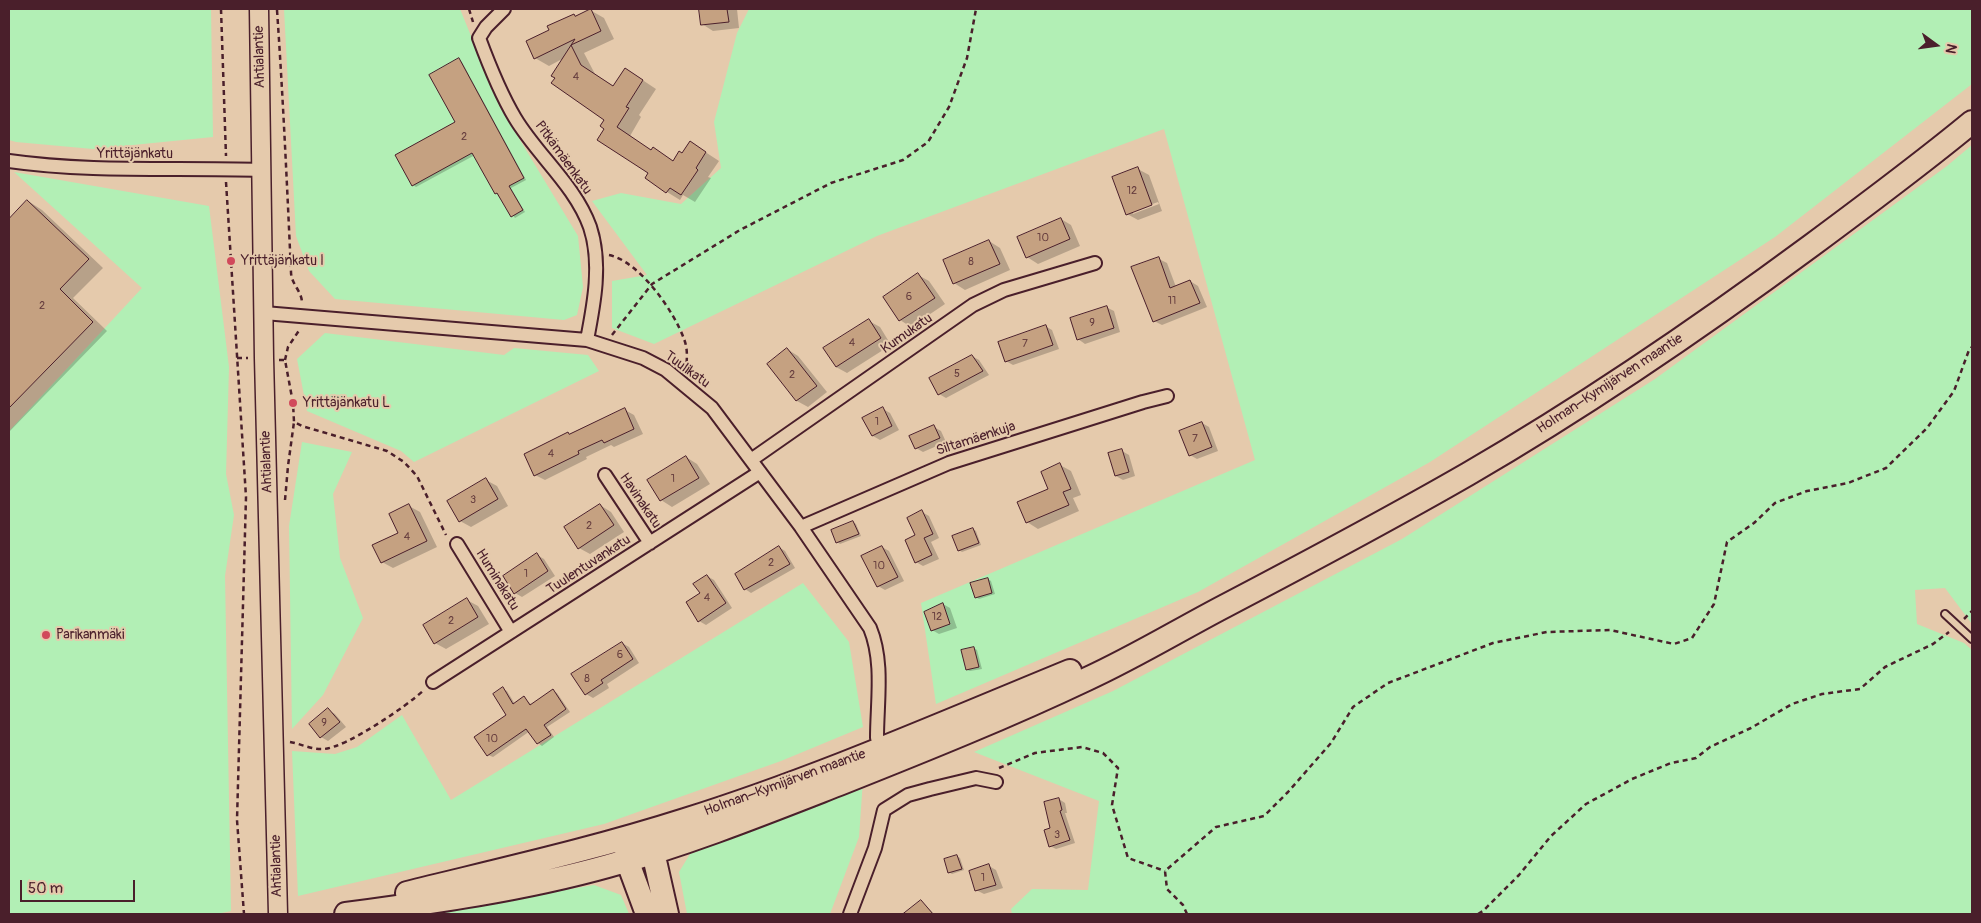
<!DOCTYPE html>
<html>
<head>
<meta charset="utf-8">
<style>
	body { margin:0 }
	#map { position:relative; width:1981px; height:923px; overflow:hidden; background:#e5caac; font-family:Pangolin,sans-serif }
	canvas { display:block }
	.frame { position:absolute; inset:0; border:10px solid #4a1f2b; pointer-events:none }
	.north { position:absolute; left:1911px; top:20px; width:50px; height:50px; -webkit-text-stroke:4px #e5caac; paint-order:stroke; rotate:104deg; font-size:14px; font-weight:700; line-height:20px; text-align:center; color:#4a1f2b }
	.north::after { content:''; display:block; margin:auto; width:18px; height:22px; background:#4a1f2b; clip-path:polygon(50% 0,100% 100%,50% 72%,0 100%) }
	.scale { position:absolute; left:20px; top:880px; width:115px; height:22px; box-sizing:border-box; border:2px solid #4a1f2b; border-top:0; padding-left:6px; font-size:15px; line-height:18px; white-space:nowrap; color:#4a1f2b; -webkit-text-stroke:4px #e5caac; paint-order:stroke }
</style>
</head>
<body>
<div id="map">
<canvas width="1981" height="923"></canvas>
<div class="frame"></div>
<div class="north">N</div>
<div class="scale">50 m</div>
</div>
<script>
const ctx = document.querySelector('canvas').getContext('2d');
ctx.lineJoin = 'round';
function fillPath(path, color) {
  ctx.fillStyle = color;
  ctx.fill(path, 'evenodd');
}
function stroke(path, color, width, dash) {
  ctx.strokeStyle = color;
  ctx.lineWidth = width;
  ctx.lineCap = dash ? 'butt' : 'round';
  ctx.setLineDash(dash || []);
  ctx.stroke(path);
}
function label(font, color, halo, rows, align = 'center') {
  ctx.font = font + ' Pangolin,sans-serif';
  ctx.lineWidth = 4;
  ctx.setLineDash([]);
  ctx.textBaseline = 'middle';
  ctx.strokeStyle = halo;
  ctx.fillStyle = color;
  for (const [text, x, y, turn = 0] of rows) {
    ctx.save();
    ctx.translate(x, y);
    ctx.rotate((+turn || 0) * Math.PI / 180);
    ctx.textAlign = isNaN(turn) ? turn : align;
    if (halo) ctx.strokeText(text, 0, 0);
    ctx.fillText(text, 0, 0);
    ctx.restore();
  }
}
fillPath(new Path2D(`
	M9,9h202l2,128 -120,12 -77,-7 -7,-2z
	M284,9h176l40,98 78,129 5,51 -6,28 -13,5 -229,-21 -26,-28 -13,-35z
	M749,9h1223v75l-197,153 -345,225 -232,130 -262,112 -15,-101 334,-143 -91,-331 -287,107 -223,108 -42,-16v-47l35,-6 -55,-74 29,-8 60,11 40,-36 -7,-46 23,-89z
	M1972,145v479l-27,-36 -30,2 2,34 47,19 8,7v264h-960l-1,-5 21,-20 56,1 11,-89 -125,-49 139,-61 289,-152 253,-160 292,-213z
	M14,172l195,34 20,161 -3,107 8,41 -9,61 6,335 -14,3h-208v-483l133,-143z
	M325,333l179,22 10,-7 74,7 11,16 -185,91 -13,-11 -94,-40 -10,-52z
	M302,442l50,10 -19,42 7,64 23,60 -40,77 -31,34 -3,-203z
	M803,583l46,59 14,85 -82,34 -177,63 -306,72 -6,-145 43,3 22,-7 45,-32 49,85z
	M863,780l-4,57 -29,77h-143l-8,-42 11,-18z
	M594,885l27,10 8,19h-207z`), '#b2efb5');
fillPath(new Path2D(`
	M700,9h37l2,19 -26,3 -11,-7z
	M590,10l14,8 10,21 -30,14 11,21 19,13 24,-10 18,12 -17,26 2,2 -11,19 22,15 22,10 8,-7 8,-12 29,19 -11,16 3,1 -16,24 -12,-7 -3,5 -13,-8 -61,-64v-9l-42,-61 -15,8 -14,-8 16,-27 23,-16 2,2z
	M459,60l3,2 64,118 -15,8 14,24 -10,6 -19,-25 -21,-38 -59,32 -3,-2 44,-63z
	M1138,169l11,6 13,36 -24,9 -11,-6zM1158,202l1,2 -26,10v-3z
	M28,201l14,9 61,58 -30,30 34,33 -98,101v-211z
	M1061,219l10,6 9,21 -42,18 -11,-7z
	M989,241l11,7 10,22 -45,20 -11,-7z
	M1159,259l8,4 9,24 14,-6 8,5 9,21 -45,18 -8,-4z
	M918,275l11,6 16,23 -34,23 -11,-7z
	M1106,307l8,4 6,21 -35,12 -7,-5z
	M869,321l11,6 11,18 -44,28 -11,-6z
	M1045,326l7,4 7,19 -46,16 -7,-4z
	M787,349l11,7 29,36 -19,15 -11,-6 -29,-37z
	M972,356l7,4 10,15 -43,23 -7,-4z
	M883,409l7,4 9,17 -19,10 -7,-4z
	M625,410l9,5 9,19 -29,13 -3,-2 -25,12 1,2 -42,21 -10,-5 35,-40z
	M1202,423l7,4 9,24 -21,8 -7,-4z
	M934,427l7,4 5,11 -23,10 -7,-4z
	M1122,451l7,4 6,21 -12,4 -7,-4z
	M686,457l11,7 13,20 -38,23 -11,-7z
	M1060,465l11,6 10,24 -8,3 6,13 -41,18 -11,-7 23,-32z
	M486,480l11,6 11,20 -37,21 -11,-6z
	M600,505l11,7 13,20 -34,22 -11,-6z
	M409,506l11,6 17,35 -44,21 -11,-6 18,-29z
	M922,512l7,4 10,22 -8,4 8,17 -16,7 -7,-4 1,-26z
	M853,522l3,2 5,12 -21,8 -3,-2z
	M973,529l3,2 5,14 -19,7 -3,-2z
	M779,547l6,4 10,17 -44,25 -6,-4z
	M882,547l7,4 15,30 -19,9 -7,-4z
	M537,555l7,4 11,17 -33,21 -7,-4z
	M707,576l7,4 18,28 -26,17 -7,-4 2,-27z
	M988,579l3,2 4,13 -16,5 -3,-2z
	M467,600l11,6 11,18 -43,25 -11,-6z
	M943,604l7,4 7,20 -18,6 -7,-4z
	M622,643l7,4 10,16 -32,21 2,4 -16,10 -7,-4z
	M974,648l3,2 5,19 -12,2 -3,-1z
	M503,689l4,2 8,13 9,-6 8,7 21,-14 4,2 13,19 -23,15 7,10 -12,9 -4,-3 -8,-12 -37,26 -5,-2 20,-40z
	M328,710l7,4 11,13 -18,14 -7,-4z
	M1059,799l6,4 2,10h-2l10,30 -19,6 -6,-3 1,-17z
	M957,856l3,2 4,12 -12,4 -3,-2z
	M989,866l7,4 7,18 -19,6 -8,-4z
	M921,901l13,13h-27l-1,-1z`), '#0003');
const building = new Path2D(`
	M591,9l10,22 -30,14 10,20 32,21 12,-18 18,12 -17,27 3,1 -12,19 34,23 2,-3 20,14 6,-10 3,2 8,-12 16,11 -10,16 2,2 -17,25 -11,-7 -4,5 -21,-15 3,-5 -51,-33 7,-11 -4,-3 4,-6 -53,-37 4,-5 -4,-2 24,-37 -41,20 -8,-18 23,-11 -2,-4 27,-12 1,2z
	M699,9h28l2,13 -28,3z
	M459,58l65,120 -15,8 14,24 -12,7 -14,-24 -2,1 -23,-41 -60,33 -17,-31 60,-33 -26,-47z
	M1138,167l14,38 -26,10 -14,-38z
	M27,200l62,59 -29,30 33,33 -84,86v-189z
	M1061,218l9,21 -44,19 -9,-21z
	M989,240l11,24 -47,20 -10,-24z
	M1159,257l11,31 20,-8 10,23 -47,19 -22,-55z
	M918,273l17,25 -36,23 -16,-24z
	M1107,306l7,22 -37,12 -7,-22z
	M869,319l12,19 -45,29 -13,-19z
	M1046,325l7,20 -48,17 -7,-20z
	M787,348l30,38 -21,15 -29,-37z
	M972,355l11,16 -45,24 -9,-17z
	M883,407l9,19 -20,10 -10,-18z
	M625,408l9,21 -30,14 -2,-3 -24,11 1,3 -45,22 -10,-22 44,-22 1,2z
	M1202,422l10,25 -23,9 -10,-25z
	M934,425l6,13 -25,11 -6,-13z
	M1122,449l7,23 -14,4 -7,-23z
	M686,456l13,22 -39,23 -13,-21z
	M1060,463l11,26 -8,3 6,13 -43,18 -9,-21 31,-13 -7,-17z
	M486,478l12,21 -39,23 -12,-21z
	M409,504l18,37 -46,22 -9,-18 26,-12 -9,-19z
	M600,504l14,21 -36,24 -14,-22z
	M922,510l11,24 -9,4 8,17 -17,8 -10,-23 10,-5 -8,-17z
	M853,521l6,13 -23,9 -5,-13z
	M973,528l6,15 -21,8 -6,-15z
	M779,546l11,18 -46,26 -9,-16z
	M882,546l16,31 -21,10 -16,-31z
	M537,553l11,18 -34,23 -11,-18z
	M707,575l19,28 -28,19 -12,-20 14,-9 -7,-9z
	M988,578l4,15 -17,5 -5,-15z
	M467,598l11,19 -44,27 -11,-19z
	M943,603l7,21 -19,7 -7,-19z
	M622,642l11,17 -32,21 2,3 -18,12 -14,-21z
	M974,647l5,20 -13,3 -5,-20z
	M503,687l10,17 11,-8 6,9 23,-16 13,20 -22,16 7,10 -14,9 -11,-15 -39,27 -13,-19 32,-22 -13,-21z
	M328,708l12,14 -20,16 -11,-14z
	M1059,798l3,12 -2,1 10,29 -21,7 -5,-17 6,-2 -6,-26z
	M957,855l5,14 -14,4 -4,-14z
	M989,864l7,21 -21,6 -6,-20z
	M921,900l12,14h-30z`);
fillPath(building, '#c5a181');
stroke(building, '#4a1f2b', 1);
const lane = new Path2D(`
	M1945,614l27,25`);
const street = new Path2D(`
	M504,9l-18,18 -7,11c10,27 21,55 36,80 22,37 60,67 75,109 12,36 4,77 -3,113
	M9,161c84,12 169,6 253,9
	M264,313l323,27 56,18 23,12 46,38 89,119 69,101c14,34 7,74 7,110
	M751,460l222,-155 31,-15 91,-27
	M605,475l45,68
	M801,527l148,-64 194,-61 24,-6
	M457,544l54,88
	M433,682l327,-210
	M850,914l25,-66 9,-38 24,-15 22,-6 46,-11 20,4`);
const secondary = new Path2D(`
	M259,9l5,349 14,556`);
const highway = new Path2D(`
	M643,841l10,11 14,62
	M626,847l1,13 20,54
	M407,893c93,-23 187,-44 278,-73 131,-41 258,-97 385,-149
	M346,914c88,-12 176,-24 262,-48 80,-22 157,-53 234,-83 83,-33 165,-66 245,-104 48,-22 92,-49 138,-73 82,-43 163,-86 243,-132 119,-69 233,-147 344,-229 54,-40 108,-80 160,-123`);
stroke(lane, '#4a1f2b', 10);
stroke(street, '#4a1f2b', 16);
stroke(secondary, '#4a1f2b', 21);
stroke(highway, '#4a1f2b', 26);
stroke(new Path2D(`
	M221,9l5,147
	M469,9l4,13
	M277,10c6,87 10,174 14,262 0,12 11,19 11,31
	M226,182l20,315 -9,323 7,94
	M609,255c30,6 65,56 75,84 4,10 3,20 2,30
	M612,335l40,-51 88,-54 91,-47 72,-23 25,-18 21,-35 18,-49 9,-49
	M237,358h11
	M279,360h6l8,43 1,19 8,4 85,25 17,11 13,14 29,59
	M285,360l3,-13 12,-18
	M285,500l3,-34 6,-44
	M1964,619l8,-8
	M290,742c11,2 23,8 34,7 23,-2 83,-43 100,-59
	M999,768l36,-15 47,-6 21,6 15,15 -6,37 16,53 37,13
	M1187,914l-4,-9 -16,-16 -2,-18 51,-44 48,-11 24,-24 43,-49 22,-36 35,-24 105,-40 54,-11 63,-2 64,14 18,-6 22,-34 13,-62 27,-19 21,-20 32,-12 41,-8 38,-15 41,-40 27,-37 15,-41 3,-3
	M1478,914l5,-3 36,-36 32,-39 35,-32 46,-25 39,-16 25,-5 14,-11 41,-19 41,-24 30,-10 38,-5 25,-22 48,-23 16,-12`), '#4a1f2b', 2.5, [5, 4]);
stroke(lane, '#e5caac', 6);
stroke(street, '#e5caac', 12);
stroke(secondary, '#e5caac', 18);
stroke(highway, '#e5caac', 22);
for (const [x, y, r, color] of [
	[231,261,5,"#d1495b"],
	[293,403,5,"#d1495b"],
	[46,635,5,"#d1495b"]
]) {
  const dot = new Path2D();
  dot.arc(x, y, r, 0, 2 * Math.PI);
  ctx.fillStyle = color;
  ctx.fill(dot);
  stroke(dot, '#e5caac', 2);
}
label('11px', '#694040', null, [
	["4",576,77],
	["2",464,137],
	["12",1132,191],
	["10",1043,238],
	["8",971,262],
	["6",909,297],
	["11",1172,301],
	["2",42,306],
	["9",1092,323],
	["4",852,343],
	["7",1025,344],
	["5",957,374],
	["2",792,375],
	["1",877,422],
	["7",1195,439],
	["4",551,454],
	["1",673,479],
	["3",473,500],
	["2",589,526],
	["4",407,537],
	["2",771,563],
	["10",879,566],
	["1",526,574],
	["4",707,598],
	["12",937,617],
	["2",451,621],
	["6",620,655],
	["8",587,679],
	["9",324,723],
	["10",492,739],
	["3",1057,835],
	["1",983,878]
]);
label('14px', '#4a1f2b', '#e5caac', [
	["Ahtialantie",260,57,-91],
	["Yrittäjänkatu",135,154],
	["Pitkämäenkatu",563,158,54],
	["Kumukatu",907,334,-35],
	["Tuulikatu",687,370,36],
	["Holman–Kymijärven maantie",1610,384,-33],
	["Siltamäenkuja",976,439,-18],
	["Ahtialantie",267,462,-92],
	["Havinakatu",640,501,56],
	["Tuulentuvankatu",589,565,-33],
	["Huminakatu",497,580,58],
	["Holman–Kymijärven maantie",785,783,-20],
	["Ahtialantie",277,866,-91]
]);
label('14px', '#4a1f2b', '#e5caac', [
	["Yrittäjänkatu I",241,261],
	["Yrittäjänkatu L",303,403],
	["Parikanmäki",56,635]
], 'left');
</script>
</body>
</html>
